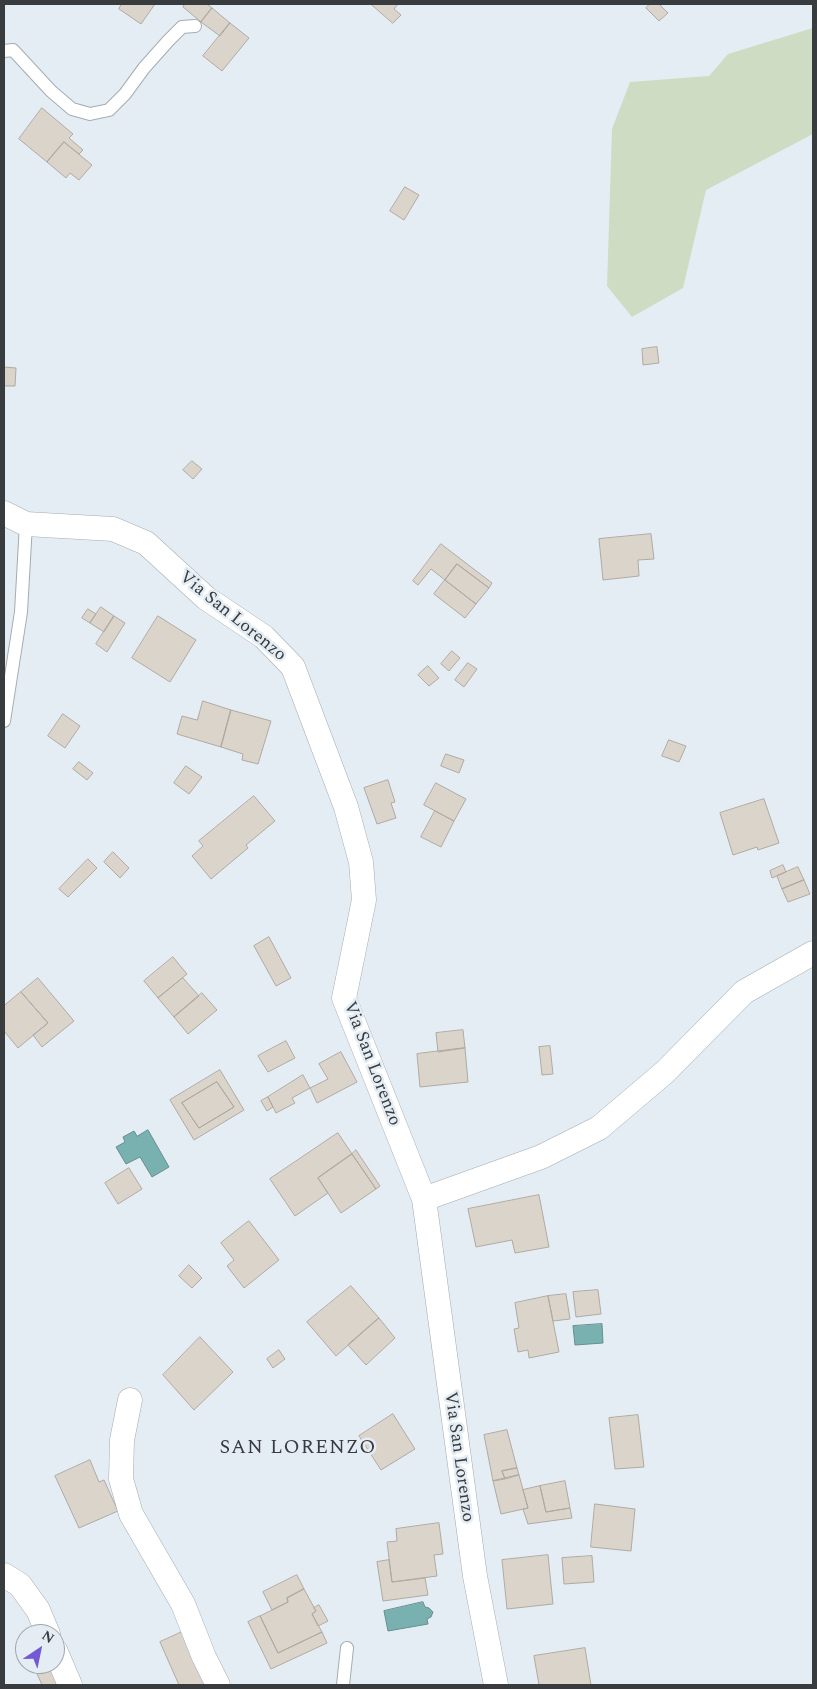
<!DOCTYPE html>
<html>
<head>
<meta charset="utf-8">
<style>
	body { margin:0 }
	#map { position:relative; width:817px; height:1689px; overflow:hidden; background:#e5edf4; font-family:Spectral,serif }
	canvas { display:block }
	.frame { position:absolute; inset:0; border:5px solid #393c3f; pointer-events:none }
	.north { position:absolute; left:15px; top:1624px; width:50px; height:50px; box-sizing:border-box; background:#e5edf4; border:1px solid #a0a6ac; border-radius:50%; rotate:34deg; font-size:14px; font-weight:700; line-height:20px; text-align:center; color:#393c3f }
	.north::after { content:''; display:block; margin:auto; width:18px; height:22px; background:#735ad4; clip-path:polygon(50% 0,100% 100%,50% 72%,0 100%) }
</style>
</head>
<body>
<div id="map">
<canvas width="817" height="1689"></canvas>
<div class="frame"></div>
<div class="north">N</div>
</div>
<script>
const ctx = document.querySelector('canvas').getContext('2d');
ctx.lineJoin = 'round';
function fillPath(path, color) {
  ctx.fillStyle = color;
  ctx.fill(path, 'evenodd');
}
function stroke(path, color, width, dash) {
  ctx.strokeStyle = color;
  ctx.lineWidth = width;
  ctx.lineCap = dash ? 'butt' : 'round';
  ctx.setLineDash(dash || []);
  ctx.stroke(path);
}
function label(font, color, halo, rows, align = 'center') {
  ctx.font = font + ' Spectral,serif';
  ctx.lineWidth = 5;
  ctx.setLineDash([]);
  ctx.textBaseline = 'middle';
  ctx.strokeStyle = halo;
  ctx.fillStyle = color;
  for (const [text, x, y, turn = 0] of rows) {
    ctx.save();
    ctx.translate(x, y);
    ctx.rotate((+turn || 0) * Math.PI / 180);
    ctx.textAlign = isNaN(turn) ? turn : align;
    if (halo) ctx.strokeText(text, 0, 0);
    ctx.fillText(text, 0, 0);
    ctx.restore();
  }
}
fillPath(new Path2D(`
	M813,28v106l-107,56 -23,98 -51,29 -25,-31 5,-157 18,-47 79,-6 19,-22z`), '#cddcc2');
const water = new Path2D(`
	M148,1130l21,37 -17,10 -12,-20 -14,7 -10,-17 9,-5 -2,-5 11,-6 3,5z
	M602,1324l1,19 -28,2 -2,-19z
	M423,1602l2,5 4,1 4,4 -2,5 -4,2 1,5 -40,7 -4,-20z`);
fillPath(water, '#79b1b1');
stroke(water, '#668e8f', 1);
const building = new Path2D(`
	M122,4h33l-14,20 -22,-15z
	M185,4h22l5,4 -11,14 -18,-15z
	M371,4h27l-4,5 7,6 -8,8z
	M650,4h9l9,9 -9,8 -13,-13z
	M212,8l18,15 -10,13 -19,-14z
	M230,23l19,15 -27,33 -19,-15z
	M42,108l31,26 -4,4 14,12 -4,4 -15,-12 -17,20 -28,-23z
	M64,142l28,23 -13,15 -9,-7 -4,5 -19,-16z
	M405,187l14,8 -15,25 -14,-9z
	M657,347l2,16 -16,2 -1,-16z
	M4,367l12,1 -1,18h-11z
	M192,461l10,8 -9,10 -10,-9z
	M651,534l3,25 -16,1 1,16 -36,4 -4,-41z
	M441,544l51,39 -3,5 -32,-24 -12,16 -14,-11 -13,16 -5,-4z
	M457,564l32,24 -13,16 -31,-24z
	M445,580l31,24 -11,14 -31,-24z
	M101,607l13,9 -10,16 -14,-9z
	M88,609l8,5 -6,9 -8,-5z
	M114,616l11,7 -18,29 -11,-8z
	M158,616l38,24 -26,42 -38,-24z
	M452,651l8,7 -11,13 -8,-7z
	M468,663l9,6 -13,18 -9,-7z
	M428,666l11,12 -10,8 -11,-11z
	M203,701l28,9 -10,37 -44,-13 5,-18 15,4z
	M231,710l40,11 -13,43 -16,-4 1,-6 -22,-7z
	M63,714l17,12 -15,22 -17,-12z
	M669,740l17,6 -7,16 -17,-6z
	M446,754l18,6 -5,13 -18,-7z
	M79,762l14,11 -6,7 -14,-11z
	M186,766l16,11 -13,17 -15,-11z
	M388,780l7,22 -4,1 5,15 -19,6 -13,-36z
	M436,783l30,16 -12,22 -30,-16z
	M254,796l21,25 -29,24 2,3 -37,31 -19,-23 11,-10 -4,-5z
	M764,799l15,44 -21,7 -1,-3 -24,8 -13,-42z
	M435,811l19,10 -13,26 -20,-10z
	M113,852l16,16 -9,10 -16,-16z
	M88,859l9,9 -29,29 -9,-8z
	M783,865l3,7 -14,6 -2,-7z
	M798,867l6,13 -22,9 -5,-13z
	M804,880l6,14 -22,8 -6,-13z
	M269,937l22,41 -15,8 -22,-40z
	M173,957l14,17 -29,24 -14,-17z
	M38,978l36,43 -32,26 -9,-12 15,-12 -27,-31z
	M183,978l16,18 -25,21 -16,-19z
	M21,992l27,31 -30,25 -14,-17v-25z
	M202,993l15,17 -29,24 -14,-17z
	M463,1030l2,18 -27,4 -2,-19z
	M286,1041l9,17 -27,14 -10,-16z
	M550,1046l3,28 -11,1 -3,-28z
	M465,1048l3,34 -48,5 -3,-33z
	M341,1052l16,30 -40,21 -7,-15 18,-9 -9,-15z
	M220,1070l24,40 -50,30 -24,-40zM217,1082l17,25 -35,21 -17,-25z
	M303,1075l7,13 -18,10 3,5 -19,10 -8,-16z
	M217,1082l17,25 -35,21 -17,-25z
	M268,1097l5,10 -6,4 -6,-10z
	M338,1133l14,21 -34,24 10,15 -33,23 -25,-37z
	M356,1150l24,36 -4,3 -24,-35z
	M352,1154l24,35 -35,24 -23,-35z
	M129,1168l13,21 -24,15 -13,-21z
	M539,1195l10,52 -34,6 -3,-13 -36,7 -8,-38z
	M249,1221l30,39 -35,28 -17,-22 7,-6 -13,-17z
	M189,1265l13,13 -10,10 -13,-12z
	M351,1286l28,32 -43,38 -29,-34z
	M598,1290l3,24 -25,3 -3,-25z
	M566,1294l4,25 -17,2 -5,-25z
	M548,1296l11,56 -30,6 -1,-8 -10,2 -4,-23 5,-1 -4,-25z
	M379,1318l16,20 -29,27 -18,-20z
	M200,1337l33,35 -39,38 -31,-35z
	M279,1350l6,9 -12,9 -6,-9z
	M393,1414l22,35 -34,21 -22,-34z
	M638,1415l6,52 -29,2 -6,-51z
	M507,1430l10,38 -15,3 3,8 -12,2 -9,-46z
	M90,1460l9,22 5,-2 14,31 -39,17 -24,-52z
	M517,1468l2,7 -14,4 -3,-8z
	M519,1475l9,33 -27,6 -8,-33z
	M565,1481l5,27 -24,4 -6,-26z
	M540,1486l6,26 24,-4 2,10 -44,6 -5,-15 5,-1 -5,-18z
	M595,1504l40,5 -4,42 -40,-4z
	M439,1523l4,31 -9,1 3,21 -45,6 -5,-40 10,-1 -1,-12z
	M548,1555l5,49 -46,5 -5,-49z
	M592,1556l2,26 -30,2 -2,-26z
	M389,1560l3,22 33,-4 3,17 -45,6 -6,-39z
	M297,1575l7,14 -17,9 1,4 -16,8 -9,-18z
	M304,1589l12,22 -4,3 10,18 -44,21 -18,-37 28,-14 -1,-4z
	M319,1605l9,16 -10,5 -6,-12 4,-3 -2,-3z
	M260,1616l18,37 44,-21 5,11 -56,26 -23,-47z
	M182,1632l23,53h-26l-19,-43z
	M585,1648l6,37h-52l-5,-29z
	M44,1664h8l10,21h-20l-7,-16z`);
fillPath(building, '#dad4cb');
stroke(building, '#afaaa1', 1);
const service = new Path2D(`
	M4,51l9,-1 38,41 21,18 18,5 19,-4 16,-16 19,-26 24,-27 14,-14 13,-1
	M4,721l17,-109 5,-88
	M343,1685l4,-37`);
const minor = new Path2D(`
	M4,513l22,11 87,5 33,14 60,55 58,39 29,30 53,140 15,55 3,38 -20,98 80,201 51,377 21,109
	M424,1199l117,-42 58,-29 66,-56 79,-80 69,-39
	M130,1400l-8,40 -1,39 10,35 52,90 21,53 14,28
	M4,1575l16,10 18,25 10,24
	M55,1650l15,35`);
stroke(service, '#a4acb2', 14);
stroke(minor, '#a4acb2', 25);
stroke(service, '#fff', 12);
stroke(minor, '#fff', 24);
label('18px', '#393c3f', '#e5edf4', [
	["Via San Lorenzo",232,617,39],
	["Via San Lorenzo",371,1064,69],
	["Via San Lorenzo",458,1457,82]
]);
ctx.letterSpacing = '1px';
label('20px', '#393c3f', '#e5edf4', [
	["SAN LORENZO",298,1449]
]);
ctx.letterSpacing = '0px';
</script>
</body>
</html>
